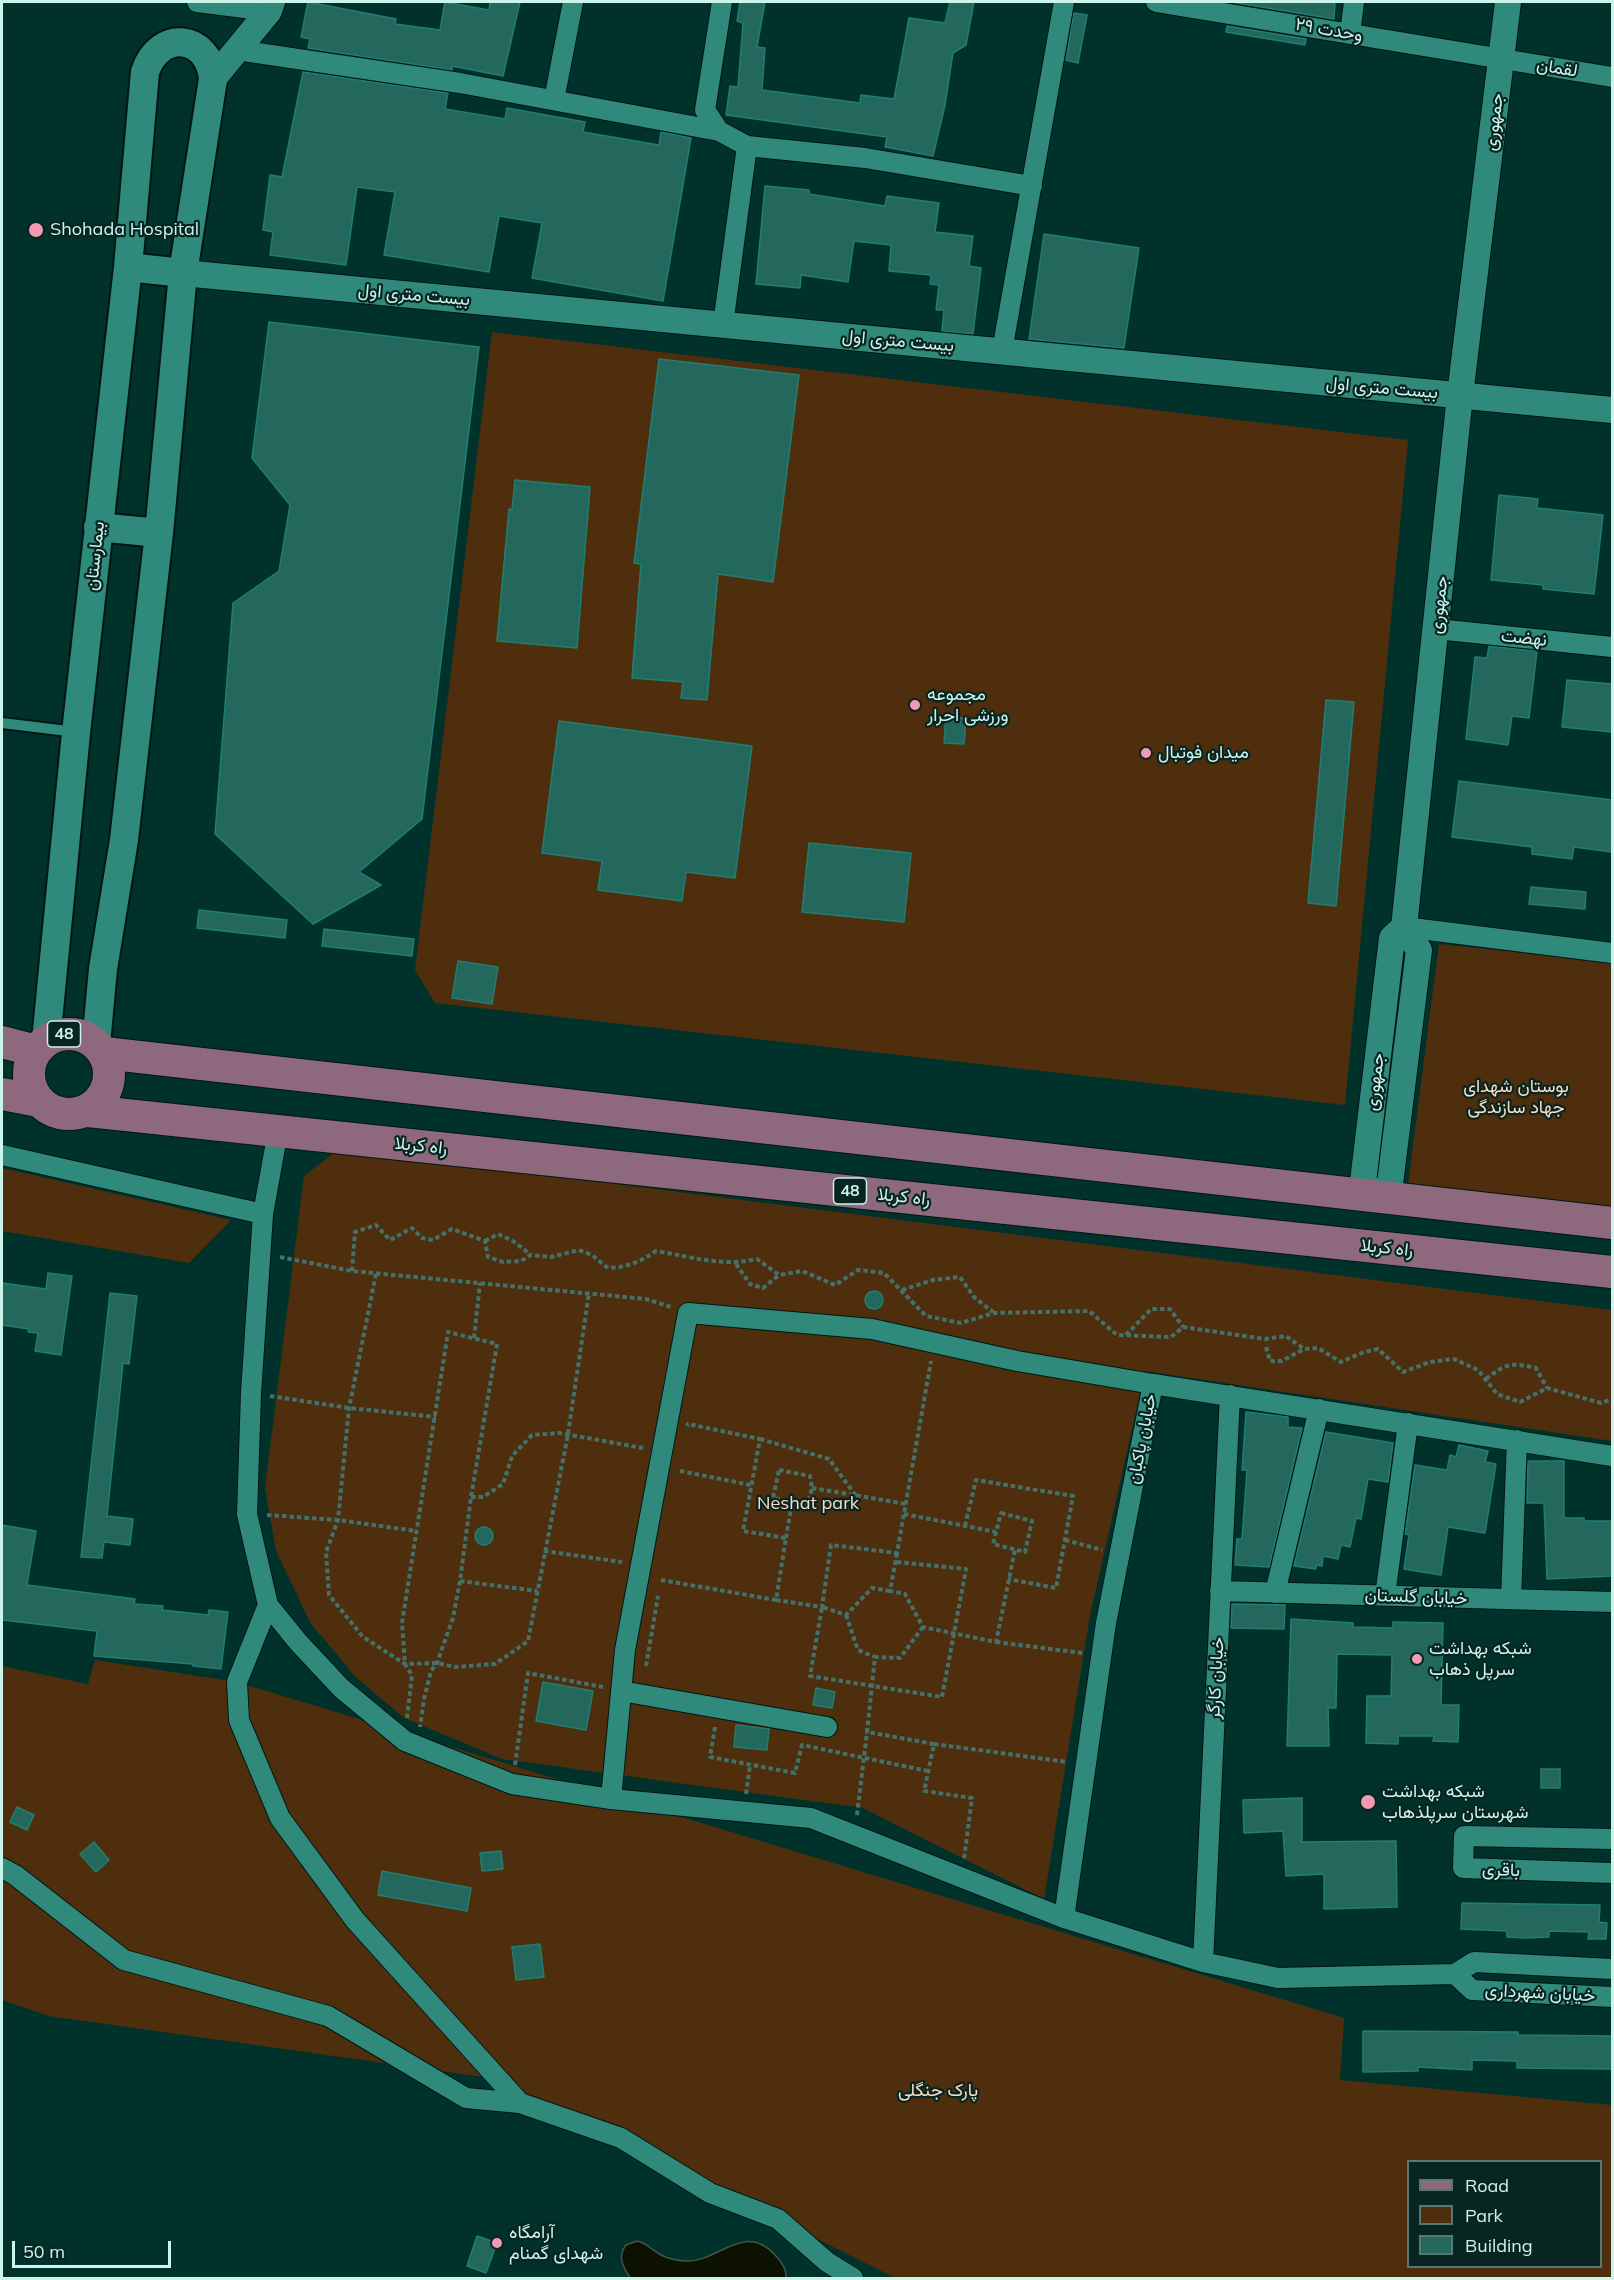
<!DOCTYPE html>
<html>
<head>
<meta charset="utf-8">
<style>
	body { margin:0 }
	#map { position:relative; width:1614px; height:2280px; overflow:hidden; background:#00322b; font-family:Mulish,sans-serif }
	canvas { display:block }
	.frame { position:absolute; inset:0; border:3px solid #cbf4eb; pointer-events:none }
	.legend { position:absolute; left:1407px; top:2160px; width:195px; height:108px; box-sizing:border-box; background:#092521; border:2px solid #577872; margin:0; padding:8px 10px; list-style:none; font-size:18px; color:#cbf4eb }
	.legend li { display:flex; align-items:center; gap:12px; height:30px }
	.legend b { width:30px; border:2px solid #577872 }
	.scale { position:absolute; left:12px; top:2241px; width:159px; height:27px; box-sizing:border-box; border:3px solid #cbf4eb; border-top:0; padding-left:8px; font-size:18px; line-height:21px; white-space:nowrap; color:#cbf4eb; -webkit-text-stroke:4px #092521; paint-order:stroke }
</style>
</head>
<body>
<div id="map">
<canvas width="1614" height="2280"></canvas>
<div class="frame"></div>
<ul class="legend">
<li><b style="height:8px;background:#8e687d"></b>Road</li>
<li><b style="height:16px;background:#4f2e0e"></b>Park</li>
<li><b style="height:16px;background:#23675d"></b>Building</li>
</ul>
<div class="scale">50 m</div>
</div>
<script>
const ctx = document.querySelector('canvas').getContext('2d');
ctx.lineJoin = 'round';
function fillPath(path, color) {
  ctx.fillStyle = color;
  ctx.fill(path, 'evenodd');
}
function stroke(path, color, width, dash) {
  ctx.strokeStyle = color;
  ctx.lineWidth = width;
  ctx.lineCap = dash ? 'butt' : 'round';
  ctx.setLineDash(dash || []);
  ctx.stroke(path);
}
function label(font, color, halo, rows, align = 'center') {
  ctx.font = font + ' Mulish,Vazirmatn,sans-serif';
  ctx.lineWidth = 4.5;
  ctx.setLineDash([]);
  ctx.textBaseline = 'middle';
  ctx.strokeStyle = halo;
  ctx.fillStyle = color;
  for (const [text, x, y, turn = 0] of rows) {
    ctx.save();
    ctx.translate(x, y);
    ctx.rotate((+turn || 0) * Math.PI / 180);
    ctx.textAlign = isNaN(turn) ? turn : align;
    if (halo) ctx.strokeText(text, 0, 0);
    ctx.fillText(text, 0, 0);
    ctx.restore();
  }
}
fillPath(new Path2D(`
	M492,332l916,108 -63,665 -910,-102 -20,-33z
	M1439,944l173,18v244l-204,-22z
	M339,1149l1273,161v131l-467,-70 -56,250 -45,278 -181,-91 -361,-49 -98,-41 -48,-41 -45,-53 -35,-73 -11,-63 39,-312z
	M2,1168l229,52 -42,43 -187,-32z
	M95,1660l142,22 1107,336 -4,62 272,25v173h-717l-397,-199 -449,-63 -47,-16v-334l86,18zM1408,2162h192v104h-192z`), '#4f2e0e');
const water = new Path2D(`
	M637,2241c10,2 15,9 24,14 8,4 18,6 27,6 29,1 56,-39 86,-7 7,7 13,15 12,24h-156c-7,-12 -13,-21 -4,-33z`);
fillPath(water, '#0c1101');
stroke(water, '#455547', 1.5);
const building = new Path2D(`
	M308,2l88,17 -1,5 45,6 5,-28 44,8 1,-8h30l-17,74 -51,-10v4l-144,-22 2,-9 -9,-2z
	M740,2h25l-8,45 8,1 -3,42 98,13 1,-8 33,4 15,-81 36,5 5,-21h24l-8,43 -13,8 -8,52 -12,51 -48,-9 2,-10 -161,-22 4,-29 8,1 5,-64 -6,-2z
	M1231,2h104l-1,17z
	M1074,13l13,2 -9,48 -12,-3z
	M1227,26l79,13 -1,6 -79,-13z
	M303,72l145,21 -3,16 60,10 2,-11 78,14 -2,10 76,13 2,-13 30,6 -28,163 -131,-23 10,-55 -43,-7 -10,56 -105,-17 11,-63 -38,-5 -11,78 -76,-10 3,-23 -10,-2 7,-55 12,2z
	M765,186l44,4v4l76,12 2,-10 52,7 -4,29 38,4 -4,30 12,2 -8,66 -31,-3 2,-21h-8l3,-25 -9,-1 1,-9 -42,-4 2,-26 -37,-4 -6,41 -47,-7 -1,13 -44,-4z
	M1044,234l95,14 -15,100 -95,-9z
	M269,322l210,25 -57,472 -63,53 22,13 -68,39 -98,-90 18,-231 46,-32 11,-66 -38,-47z
	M659,359l140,16 -26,207 -55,-8 -11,126 -26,-2 2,-16 -51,-4 9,-114 -7,-1z
	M515,480l75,7 -13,161 -80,-7 12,-132 3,1z
	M1499,495l39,4 -1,9 66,7 -9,79 -51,-5v-4l-52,-5z
	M1489,646l48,5 -8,67 -17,-2 -4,29 -42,-6 9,-82 12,1z
	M1567,680l45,4v48l-50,-5z
	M1326,700l28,2 -18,204 -28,-3z
	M946,717l20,1 -2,26 -20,-1z
	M559,721l193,25 -17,132 -49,-6 -4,29 -84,-11 4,-29 -60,-8z
	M1459,781l153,19v52l-38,-5 -2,12 -40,-5v-7l-80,-10z
	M809,843l102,10 -7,69 -102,-10z
	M1531,887l55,5 -1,17 -56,-5z
	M199,910l88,10 -2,18 -88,-10z
	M324,929l90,10 -2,17 -90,-10z
	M458,961l40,6 -6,37 -40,-6z
	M48,1273l24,3 -11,79 -26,-4 3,-18 -10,-1 1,-3 -27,-4v-42l44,6z
	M865 1300a9 9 0 1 1 18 0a9 9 0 1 1-18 0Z
	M110,1293l27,3 -8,68 -6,-1 -16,153 26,3 -3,26 -26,-3 -2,16 -21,-1z
	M1246,1412l42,5v10l14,1 -33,139 -34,-2 2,-26h5l5,-69h-5z
	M1326,1432l67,11 -5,39 -20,-3 -7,40 -5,-1 -6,29 -9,-2 -3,14 -15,-3 -1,10 -6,-1v4l-22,-3z
	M1459,1445l29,6 -3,11 11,2 -11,69 -37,-6 -7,48 -37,-6 5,-34 -4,-1 10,-69 32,5 3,-15 6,2z
	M1528,1461h36v57h20v3h28v55l-65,3 -3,-76h-17z
	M2,1525l34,6 -9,54 108,14 -1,5 29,2 -1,4 46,5 1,-5 19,2 -7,57 -28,-3v-2l-99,-8 3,-25 -95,-11z
	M475 1536a9 9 0 1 1 18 0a9 9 0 1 1-18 0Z
	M1232,1604l53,1 -1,24 -53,-1z
	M1291,1619l62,4v4l40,1v-6l50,1 -2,82h18l-1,37 -25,-1 1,-5h-36v8l-32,-1 1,-47h24l1,-41 -55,-1 -1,54h-8l1,38h-42z
	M543,1682l50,9 -7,39 -50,-9z
	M816,1688l19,4 -3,16 -19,-3z
	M736,1725l33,4 -2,21 -33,-3z
	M1541,1769h19v19h-19z
	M1302,1798v44l94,-1 1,66 -73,2v-35l-38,2 -3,-45 -39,2 -1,-33z
	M17,1807l17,8 -7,15 -17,-8z
	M94,1842l15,18 -13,12 -16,-18z
	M501,1851l2,18 -21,2 -2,-18z
	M382,1871l89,17 -4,23 -89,-16z
	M1462,1903l138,2 -1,17 8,1 -1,16h-18l1,-7 -40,-1v6l-25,1 -17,-1v-6l-46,-2z
	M540,1944l4,33 -28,3 -4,-33z
	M1363,2031l155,1v3l94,1v33l-95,-1v-7l-45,-1v10l-54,-3v4l-55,1z
	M477,2236l20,7 -11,30 -19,-7z`);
fillPath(building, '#23675d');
stroke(building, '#207f71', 1.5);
const service = new Path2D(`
	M2,723l74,9`);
const minor = new Path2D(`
	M197,2l72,9
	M722,2l-17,108 14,21 28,15 118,12 167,28
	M1156,2l456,75
	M1350,34l4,-32
	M237,50l223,33 259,48
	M554,100l19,-98
	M723,325l24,-179
	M1002,351l62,-349
	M1436,629l176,18
	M1404,927l208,26
	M278,1131l-15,83 -12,179 -4,121 21,91 -31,77 2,38 41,98 75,102 165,183 101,35 89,55 68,26 49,43 26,16
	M2,1155l261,59
	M1220,1591l392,11
	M1275,1593l44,-184
	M1385,1596l23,-173
	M1511,1599l6,-159
	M268,1605l30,37 43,46 64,53 107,43 99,15 200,19 253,100 139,44 75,16 177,-4
	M621,1691l206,36
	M611,1799l14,-149 63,-337 184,16 145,32 136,23
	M1612,1839l-148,-3 -1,32 149,5
	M2,1868l13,7 109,85 204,56 138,82 54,5
	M1064,1918l42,-295 47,-239 459,72
	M1203,1962l27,-567
	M1455,1974l17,16 140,7
	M1455,1974l19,-12 138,7`);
const tertiary = new Path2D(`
	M213,79l56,-68 3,-9
	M183,273l1429,137
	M1404,927l15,23 -30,242 -12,4 -14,-14 29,-244 12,-11 56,-532 48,-393`);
const secondary = new Path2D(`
	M128,267l55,6
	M98,527l61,6
	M46,1041l30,-308 52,-466 17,-195c14,-43 64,-38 68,7l-30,194 -24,260 -35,307 -21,129 -7,75`);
const primary = new Path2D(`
	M29 1074a40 40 0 1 1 80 0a40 40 0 1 1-80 0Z
	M2,1042l34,9
	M104,1053l1508,170
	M2,1094l37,7
	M88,1111l1524,161`);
stroke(service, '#001713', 14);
stroke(minor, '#001713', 22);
stroke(tertiary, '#001713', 28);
stroke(secondary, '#001713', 32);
stroke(primary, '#001713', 34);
stroke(new Path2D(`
	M485,1241l13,-7 15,7 18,14
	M280,1257l72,14 294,28 25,8
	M736,1264l14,20 13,4 16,-13
	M352,1271l3,-39 21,-7 14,15 22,-12 10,10 11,2 19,-11 33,12 3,16 15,5 18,-1 10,-6 20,2 28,-7 13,5 16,13c20,-1 32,-6 48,-17 37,6 65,16 101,8l22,16 23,-4 33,14 23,-15 26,3 42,43 35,7 33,-10 95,-2 28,24 54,2 12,-10 82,12 21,-3 18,13 14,-1 23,14 23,-10 14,-3 25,23 27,-10 24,-3 24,11 19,24 23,8 27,-14 54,15 11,-4
	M376,1274l-27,134 -11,112 -12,32 3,43 34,42 42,27 32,-1 18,4 40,-3 33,-23 40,-207 21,-141
	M902,1290l31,-10 27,-3 14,20 19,15
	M1126,1335l25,-26h19l13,18
	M474,1338l6,-55
	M1266,1347l4,14h12l22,-12
	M1486,1379c19,-15 25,-17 50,-11l11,20
	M270,1396l79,12 87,9
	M760,1439l69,20 27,37
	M779,1470l31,6 2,12 -4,17 -35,-7z
	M680,1471l71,14
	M812,1488l94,16
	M471,1497h12l20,-13 9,-28 20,-21 27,-2 84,15
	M1001,1513l31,8 -7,31 -32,-8z
	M904,1514l92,18
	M267,1515l71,5 78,11
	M965,1526l11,-46 97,16 -17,92 -48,-9
	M786,1538l6,-36
	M1065,1540l37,10
	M544,1551l78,11
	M897,1553l-7,38 15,3 18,33 73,15 19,-92
	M661,1580l115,20 10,-62 -43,-7 17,-92 -72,-15 -1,2
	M460,1581l77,10
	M890,1591l-18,-3 -26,27 -24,-8 -12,69 132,21 24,-128 -70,-7
	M776,1600l46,7 9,-62 66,8 34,-192
	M846,1615l12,35 17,7
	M923,1627l-23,31 -25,-1 -8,75 67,12 -10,47 48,7 -8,61
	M996,1642l86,11
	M646,1666l12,-70
	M407,1718l5,-43 -7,-11 -3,-41 46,-291 49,12 -26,153 -11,84 -7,37 -16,45 -6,8 -7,28 -4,28
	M715,1727l-5,30 85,16 7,-28 126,26
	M934,1744l133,18
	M515,1765l13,-92 75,14
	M746,1794l4,-29
	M857,1815l10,-83`), '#43726a', 4, [4.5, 3]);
stroke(service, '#2f8a7c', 10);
stroke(minor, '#2f8a7c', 20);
stroke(tertiary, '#2f8a7c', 26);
stroke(secondary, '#2f8a7c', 28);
stroke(primary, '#8e687d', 32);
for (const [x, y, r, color] of [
	[36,230,8,"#f19ab3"],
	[915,705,6,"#f19ab3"],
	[1146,753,6,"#f19ab3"],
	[1417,1659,6,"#f19ab3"],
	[1368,1802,8,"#f19ab3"],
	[497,2243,6,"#f19ab3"]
]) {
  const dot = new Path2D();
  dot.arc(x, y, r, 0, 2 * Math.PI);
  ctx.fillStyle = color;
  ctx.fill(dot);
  stroke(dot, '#092521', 2);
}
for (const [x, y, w] of [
	[64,1034,33],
	[850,1191,33]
]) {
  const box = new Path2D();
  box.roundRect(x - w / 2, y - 13, w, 26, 4.5);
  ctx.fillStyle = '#092521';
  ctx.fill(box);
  stroke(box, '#cbf4eb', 1.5);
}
label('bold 16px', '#cbf4eb', null, [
	["48",64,1034],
	["48",850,1191]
]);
label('18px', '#cbf4eb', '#092521', [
	["وحدت ۲۹",1329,30,10],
	["لقمان",1557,68,9],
	["جمهوری",1494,122,-83],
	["بیست متری اول",414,295,5],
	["بیست متری اول",898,341,5],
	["بیست متری اول",1382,388,5],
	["بیمارستان",95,556,-84],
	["جمهوری",1439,605,-84],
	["نهضت",1524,638,6],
	["جمهوری",1375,1082,-83],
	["راه کربلا",421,1146,6],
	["راه کربلا",904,1197,6],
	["راه کربلا",1387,1248,6],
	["خیابان پاکبان",1142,1439,-79],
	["خیابان گلستان",1416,1597,2],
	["خیابان کارگر",1216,1678,-87],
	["باقری",1501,1870,2],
	["خیابان شهرداری",1540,1993,3]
]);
label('18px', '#cbf4eb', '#092521', [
	["Shohada Hospital",50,230],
	["مجموعه",927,695],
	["ورزشی احرار",927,716],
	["میدان فوتبال",1158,753],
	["شبکه بهداشت",1429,1649],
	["سرپل ذهاب",1429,1670],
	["شبکه بهداشت",1382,1792],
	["شهرستان سرپلذهاب",1382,1813],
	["آرامگاه",509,2233],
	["شهدای گمنام",509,2254]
], 'left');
label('18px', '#fdddc3', '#092521', [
	["بوستان شهدای",1516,1087],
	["جهاد سازندگی",1516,1108],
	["Neshat park",808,1504],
	["پارک جنگلی",938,2091]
]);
</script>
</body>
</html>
